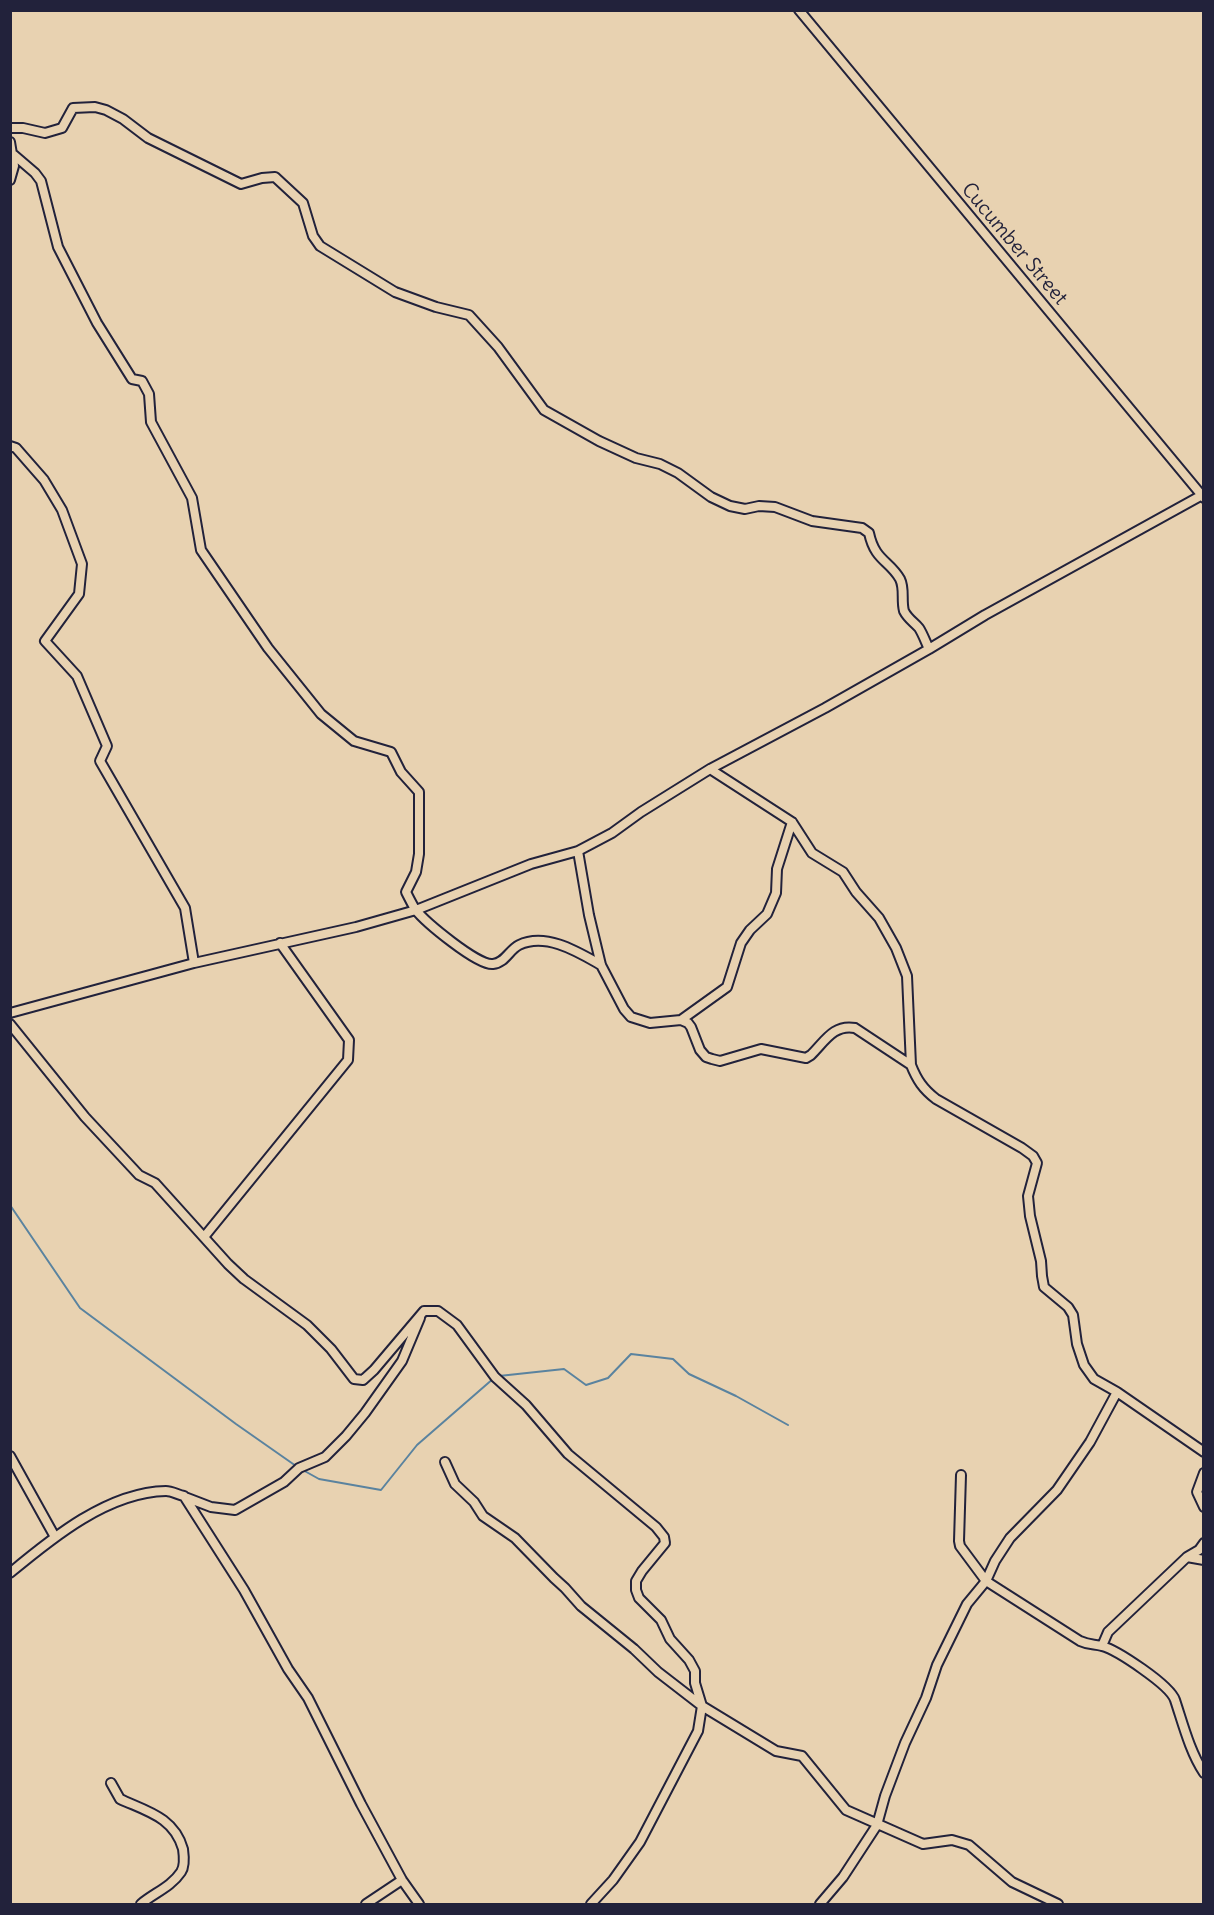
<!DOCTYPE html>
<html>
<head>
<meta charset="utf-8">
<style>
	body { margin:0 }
	#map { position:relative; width:1214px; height:1915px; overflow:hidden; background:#e8d2b1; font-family:Delius,sans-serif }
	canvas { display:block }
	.frame { position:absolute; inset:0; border:12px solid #22223b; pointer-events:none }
</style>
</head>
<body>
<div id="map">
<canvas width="1214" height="1915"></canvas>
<div class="frame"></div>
</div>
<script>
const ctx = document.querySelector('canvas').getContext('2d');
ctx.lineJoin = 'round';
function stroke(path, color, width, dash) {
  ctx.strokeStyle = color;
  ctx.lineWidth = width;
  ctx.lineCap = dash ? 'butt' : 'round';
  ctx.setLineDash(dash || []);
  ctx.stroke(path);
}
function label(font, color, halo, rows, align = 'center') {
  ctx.font = font + ' Delius,sans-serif';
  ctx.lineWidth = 6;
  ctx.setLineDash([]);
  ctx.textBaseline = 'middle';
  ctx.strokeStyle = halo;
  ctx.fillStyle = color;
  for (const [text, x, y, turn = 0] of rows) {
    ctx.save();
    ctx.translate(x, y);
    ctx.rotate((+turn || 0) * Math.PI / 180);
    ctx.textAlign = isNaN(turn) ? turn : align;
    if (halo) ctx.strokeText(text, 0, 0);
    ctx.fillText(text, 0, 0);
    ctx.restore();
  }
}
stroke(new Path2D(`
	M10,1205l70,103 156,116 60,42
	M499,1376l65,-7 22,16 22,-7 23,-24 42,5 16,15 47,22 52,29
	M301,1469l18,10 62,11 36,-45 77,-67`), '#5a839f', 2);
const street = new Path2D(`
	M799,10l405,488
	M10,128h13l22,5 17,-5 11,-20 22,-1 11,3 17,9 25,19 93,46 21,-6 13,-1 28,26 10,33 7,10 75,46 41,15 33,8 29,32 46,63 55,31 37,17 24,6 18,9 33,24 19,9 15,3 14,-3 16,1 37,14 50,7 7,5c6,28 20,27 31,46 5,10 1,21 4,32 4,8 10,11 15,17 4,6 7,15 10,21
	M10,142l4,24 -4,14
	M14,155l21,18 6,8 17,66 39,76 35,56 10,2 7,13 2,28 41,76 9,52 67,98 53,66 33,27 37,11 10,20 18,20v62l-3,18 -10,20c3,6 6,12 9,17 10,13 63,57 78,55 12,-1 16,-14 26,-19 27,-13 59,7 82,20
	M10,446l6,2 28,32 18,30 20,54 -3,30 -34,47 32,35 30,70 -7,15 85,147 9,55
	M710,769l82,53 20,31 31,19 13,20 23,26 17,30 11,28 4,89c6,15 12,24 25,34l86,49 11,8 4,7 -9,33 2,20 11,45 1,15 2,11 24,20 5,8 4,29 7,21 10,14 23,13 87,60
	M578,851l11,64 12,50 23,44 7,8 19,6 31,-3 7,3 3,4 9,23 6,7 6,2 8,2 41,-12 45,9 5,-3c14,-14 23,-31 44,-27l56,37
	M10,1013l184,-50 162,-36 60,-17 115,-46 47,-13 34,-18 29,-21 69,-43 115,-61 104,-59 56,-34 219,-121
	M681,1020l46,-33 14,-44 9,-13 17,-16 9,-21 1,-24 15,-47
	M10,1024l75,93 54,58 16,8 73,81 16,15 63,46 24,24 23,30 9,1 11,-10 50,-59h14l19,14 38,52 31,28 42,49 88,73 8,10 1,6 -23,28 -6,10v9l3,8 22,22 9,19 19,21 6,11v12l7,23 -4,25 -58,111 -27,38 -22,24
	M204,1237l144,-177 1,-20 -69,-97
	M10,1456l45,81
	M445,1462l10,22 19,18 9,14 32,22 39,40 11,10 16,18 53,43 24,23 44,34 74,45 26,5 44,54 77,34 29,-4 17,5 43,37 46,22
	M1204,1473l-7,19 7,15
	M961,1475l-2,66 1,5 26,35 94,60c9,4 13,3 22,5 15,4 68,39 73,54 8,24 15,52 29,73
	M185,1497l26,10 24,3 49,-28 15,-14 26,-11 21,-21 19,-23 37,-52 18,-43
	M1187,1557l12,-7 5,-7
	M10,1573c42,-35 98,-81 156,-82 6,0 12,4 18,5l60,94 44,79 20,29 53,106 41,76 17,24
	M1102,1646l6,-14 79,-75 17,3
	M111,1783l9,16c26,12 54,18 63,50 1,7 2,17 -2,23 -10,15 -27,21 -40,32
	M366,1904l36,-24
	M820,1904l23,-27 34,-52 8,-29 20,-53 21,-45 11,-33 30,-61 19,-23 9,-20 15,-23 47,-48 33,-48 27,-50`);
stroke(street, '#22223b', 12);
stroke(street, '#e8d2b1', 8);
label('20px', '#22223b', '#e8d2b1', [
	["Cucumber Street",1014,244,50]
]);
</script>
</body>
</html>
